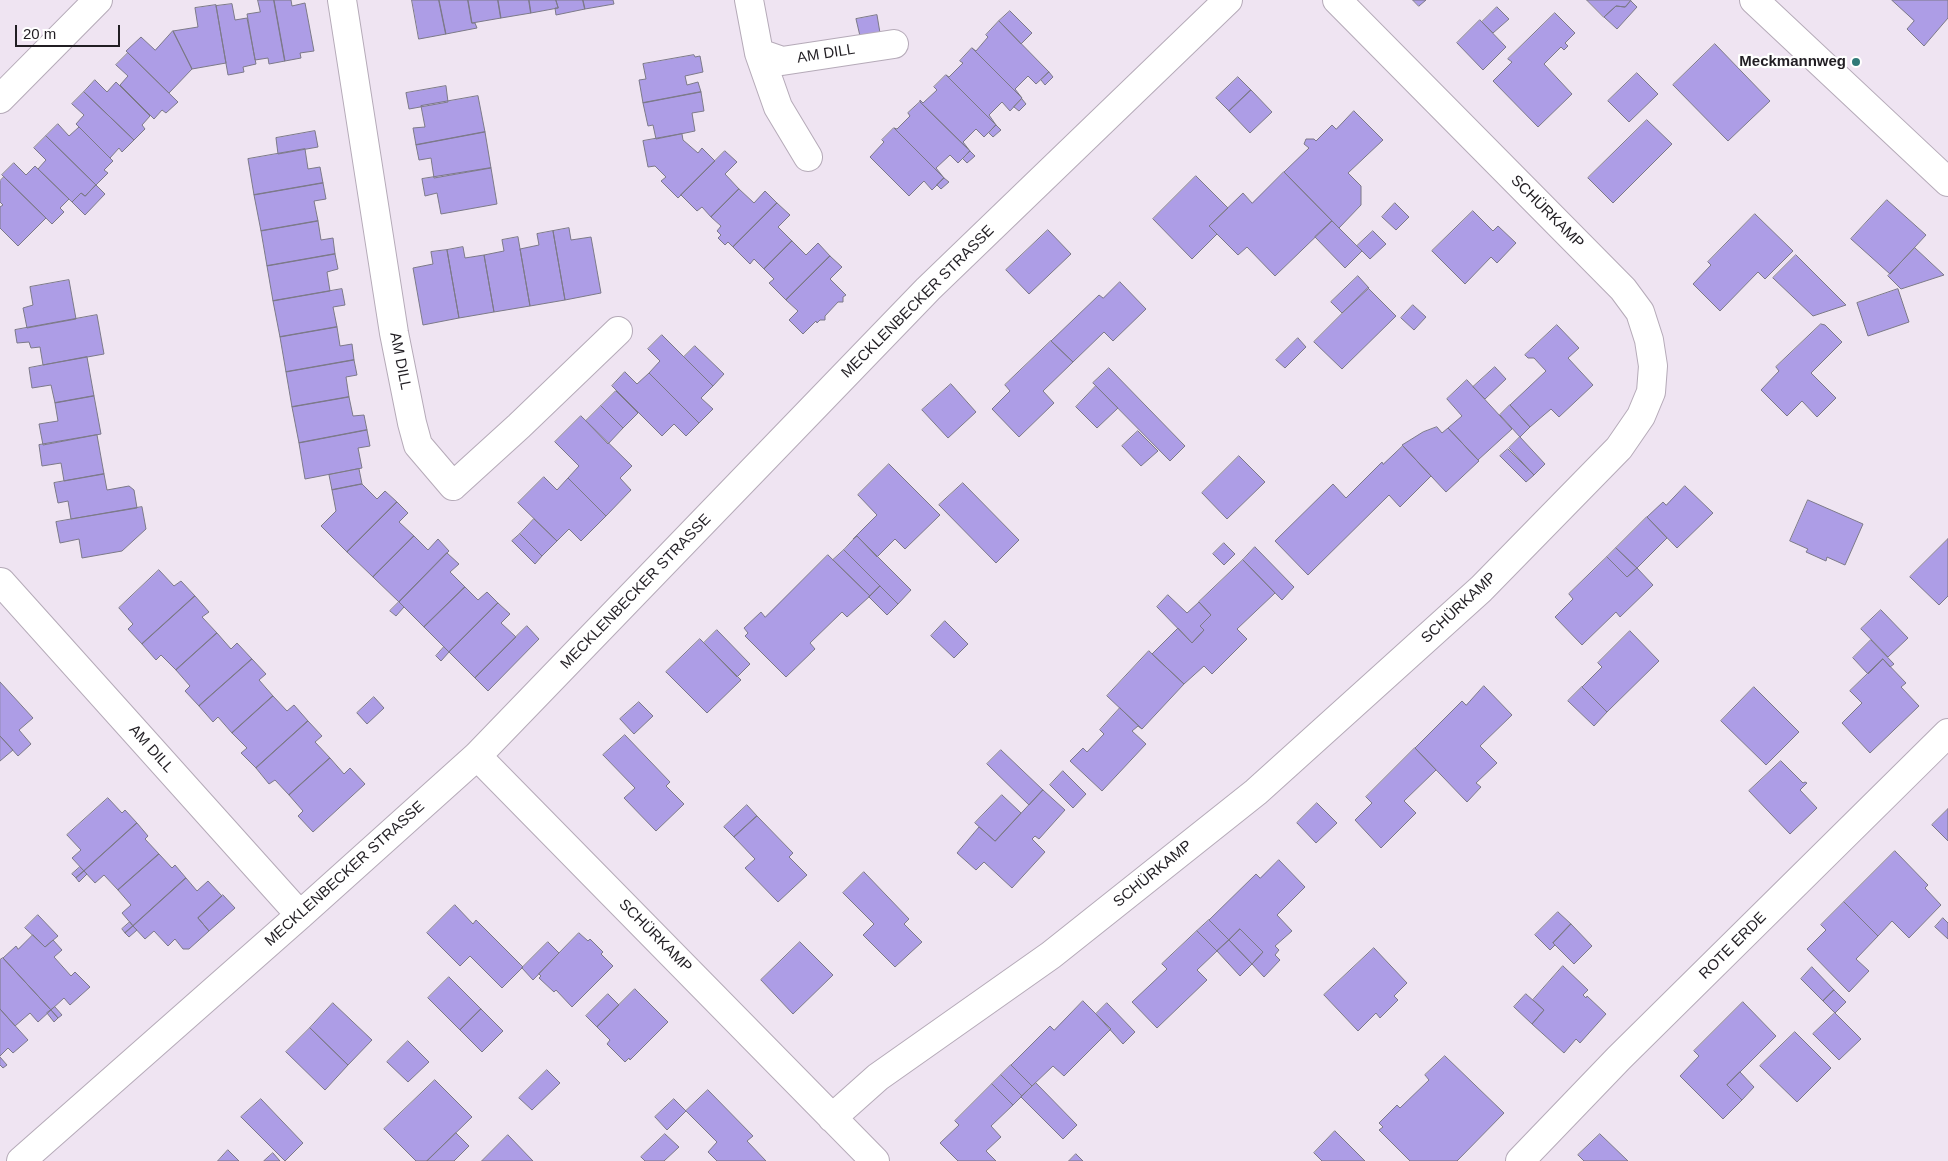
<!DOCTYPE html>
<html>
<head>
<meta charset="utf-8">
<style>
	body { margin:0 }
	#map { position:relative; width:1948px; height:1161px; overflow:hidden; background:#efe4f2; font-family:Arial,sans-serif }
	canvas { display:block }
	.scale { position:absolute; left:15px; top:25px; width:105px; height:22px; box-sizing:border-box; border:2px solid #211e23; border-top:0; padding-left:6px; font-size:15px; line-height:18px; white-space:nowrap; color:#211e23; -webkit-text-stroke:4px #fff; paint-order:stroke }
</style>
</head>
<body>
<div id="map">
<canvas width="1948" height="1161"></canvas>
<div class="scale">20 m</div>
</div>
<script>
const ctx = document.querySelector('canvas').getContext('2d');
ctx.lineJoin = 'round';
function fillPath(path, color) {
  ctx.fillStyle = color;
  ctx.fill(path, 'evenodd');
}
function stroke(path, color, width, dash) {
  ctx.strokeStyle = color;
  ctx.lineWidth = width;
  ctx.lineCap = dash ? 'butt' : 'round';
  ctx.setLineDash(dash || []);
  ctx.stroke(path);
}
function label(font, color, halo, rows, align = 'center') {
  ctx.font = font + ' Arial,sans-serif';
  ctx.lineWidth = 4.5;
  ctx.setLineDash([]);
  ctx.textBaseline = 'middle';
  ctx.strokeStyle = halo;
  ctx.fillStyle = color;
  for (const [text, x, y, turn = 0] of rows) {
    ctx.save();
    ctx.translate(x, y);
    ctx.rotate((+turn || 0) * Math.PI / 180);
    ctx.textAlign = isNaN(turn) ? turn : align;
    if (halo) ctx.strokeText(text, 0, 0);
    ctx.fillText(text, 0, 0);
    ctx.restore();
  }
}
const building = new Path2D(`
	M258,0h16l11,61 -16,3 -1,-6 -13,2 -8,-46 13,-2z
	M274,0h17l1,6 13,-3 9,48 -14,2 1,5 -16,3z
	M412,0h27l7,34 -27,5z
	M439,0h29l4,23h3l2,5 -31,6z
	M468,0h30l3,18 -29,5z
	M498,0h31l2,13 -30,5z
	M529,0h27l2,8 -27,5z
	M556,0h27l2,9 -29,6 -1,-7h3z
	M583,0h30l1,4 -29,5z
	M1413,0h13l-7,6z
	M1587,0h44l-6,7 -9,-1 -12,11z
	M1892,0h56v18l-24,28 -17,-17 7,-8z
	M1631,1l6,6 -20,22 -13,-12 12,-11 9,1z
	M232,4l3,16 12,-2 9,46 -13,3 1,5 -16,3 -12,-69z
	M216,5l10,58 -34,6 -19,-38 25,-4 -3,-19z
	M1497,7l12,12 -16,14 -11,-11z
	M1010,11l22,22 -11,11 -22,-23z
	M1555,13l20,20 -10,10 3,3 -4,4 -3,-3 -17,17 28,30 -34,33 -45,-46 19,-19 -4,-3z
	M877,15l3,18 -20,3 -4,-17z
	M1480,20l26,27 -23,23 -26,-27z
	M999,21l50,51 -13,12 -8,-8 -13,13 7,9 -50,-50 4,3 12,-14 -2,-2z
	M173,31l19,38 -23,24 -43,-42 15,-14 14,13z
	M1715,44l55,57 -42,40 -55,-56z
	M972,48l50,50 -12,13 -8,-9 -13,13 7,10 -50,-50 3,2 14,-14 -3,-2z
	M128,53l50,49 -12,11 -4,-3 -8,9 -34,-34 8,-9 -12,-11z
	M694,55l1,2 5,-1 3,16 -18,4 2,9 11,-3 3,10 -58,11 -4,-23 7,-1 -3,-15z
	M1049,72l4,5 -8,8 -4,-5z
	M1637,73l21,21 -29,28 -21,-21z
	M946,75l50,50 -12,12 -8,-8 -13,13 7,9 -50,-49v-2l3,3 14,-13 -3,-3z
	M1238,77l13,13 -22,21 -13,-13z
	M95,80l12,12 9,-10 34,34 -8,9 3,4 -11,11 -50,-48z
	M446,86l2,16 -39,7 -3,-16z
	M1251,90l21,22 -22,21 -21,-22z
	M84,92l50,48 -12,12 -3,-4 -9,10 -34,-34 8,-9 -12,-11z
	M701,92l3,19 -12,2 3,18 -39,8 -3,-14 -5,1 -5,-23z
	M478,96l7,36 -69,13 -3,-17 12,-1 -4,-21z
	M1022,99l4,5 -7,7 -5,-4z
	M920,102l50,49 -12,12 -8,-8 -14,13 8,10 -50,-50 3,1 13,-13 -2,-3z
	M1354,111l29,29 -35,33 13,13v19l-22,23 -55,-56 25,-24 -5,-4 2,-5h8l2,2 16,-16 4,4z
	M1647,120l25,24 -59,59 -25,-25z
	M58,124l11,12 10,-9 34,34 -9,9 4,3 -12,12 -50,-49z
	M996,125l5,5 -8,7 -4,-4z
	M894,128l50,50 -12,12 -8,-9 -15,15 -39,-39 14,-15 -2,-2z
	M315,131l3,16 -40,7 -2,-16z
	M485,132l6,36 -57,10 -3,-20 -12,2 -3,-15z
	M682,134l1,6 15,13 4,-5 13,13 -37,37 -17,-17 5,-4 -11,-11 -7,1 -5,-26z
	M46,136l50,49 -11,11 -4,-3 -9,9 -34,-33 8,-9 -12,-12z
	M305,149l3,20 12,-2 3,16 -69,12 -6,-36z
	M725,151l12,11 -12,12 14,15 -28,28 -9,-10 -5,4 -16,-16z
	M970,151l5,5 -8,7 -4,-4z
	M14,163l12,12 9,-9 34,33 -9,9 4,4 -12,12 -50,-49z
	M491,168l6,36 -56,10 -4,-21 -12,3 -3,-17z
	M1284,172l48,49 -57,55 -28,-29 -9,8 -29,-29 34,-33 9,10z
	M1196,176l32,32 -19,18 8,8 -25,25 -39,-40z
	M4,177l42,41 -28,28 -18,-18v-21l3,-2 -3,-3v-21z
	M944,178l5,4 -8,7 -4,-4z
	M323,183l3,16 -12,2 4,20 -57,10 -7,-36z
	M96,185l9,9 -20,21 -13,-13 9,-9 4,3z
	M739,189l15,14 11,-12 12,12 -44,44 -5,-5 -3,3 -7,-7 3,-3 -4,-4 4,-5 -10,-9z
	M1887,200l39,35 -36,39 -39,-35z
	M777,203l13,12 -12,12 14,14 -28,28 -10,-10 -4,5 -17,-17z
	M1395,203l14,14 -13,13 -14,-13z
	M1473,211l20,20 5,-5 18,17 -19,20 -6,-6 -26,27 -33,-33z
	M1755,214l38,37 -28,28 -7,-7 -38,39 -27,-27 18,-19 -3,-3z
	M318,221l3,19 12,-2 2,16 -68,12 -6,-35z
	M1332,221l30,30 -17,17 -30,-31z
	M569,228l2,12 20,-3 10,56 -36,7 -12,-69z
	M1048,230l23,24 -42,40 -23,-24z
	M553,231l12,69 -35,6 -10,-57 19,-4 -2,-11z
	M1373,231l13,13 -16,15 -13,-13z
	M518,237l12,69 -36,6 -10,-57 20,-4 -2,-11z
	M792,241l14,14 12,-12 12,13 -44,44 -17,-17 5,-4 -10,-10z
	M463,247l2,11 19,-3 10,57 -35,6 -12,-68z
	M1915,248l29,27 -43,14 -13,-13z
	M447,250l12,68 -36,7 -10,-57 20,-4 -2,-12z
	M335,254l3,15 -11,3 3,19 -57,10 -6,-35z
	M1796,255l50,50 -33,11 -40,-38z
	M830,256l12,11 -12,12 16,16 -3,2v5h-5l-13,14v4h-5l-3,3 -1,-2 -13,13 -14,-14 9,-9 -12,-11z
	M1358,276l11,12 -27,25 -11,-11z
	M69,280l7,39 -49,9 -4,-20 10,-3 -3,-18z
	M1120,282l26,27 -33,32 -9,-9 -31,30 -22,-21 48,-46 4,3z
	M1368,288l28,28 -54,53 -28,-27z
	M342,289l3,16 -12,2 4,20 -57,10 -7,-36z
	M1898,289l11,33 -41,14 -11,-33z
	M1413,305l13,12 -12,13 -13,-12z
	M97,315l7,39 -61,11 -3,-18 -9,1 -2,-6 -12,1 -2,-13z
	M1821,324l4,1 17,17 -31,31 25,25 -19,19 -15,-16 -15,15 -26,-26 18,-19 -3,-4z
	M1557,325l22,23 -11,10 25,27 -34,32 -8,-8 -21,18 -20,-22 36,-34 -12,-13h-6l-3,-3z
	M337,327l3,19 12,-2 2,16 -68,12 -6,-35z
	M662,335l51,51 -12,12 12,11 -14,14 -50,-50 11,-12 -12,-12z
	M1298,338l8,9 -21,21 -9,-8z
	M1051,341l22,21 -30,29 11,12 -35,34 -27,-28 18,-18 -5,-6z
	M695,346l29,28 -11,12 -29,-29z
	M87,357l7,39 -39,7 -4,-18 -19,3 -3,-20z
	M354,360l3,15 -11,2 3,20 -57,10 -6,-35z
	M1495,367l11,12 -21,20 -12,-12z
	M1109,368l76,78 -15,15 -77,-78z
	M625,372l12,12 12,-11 50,50 -13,13 -12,-12 -12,12 -50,-50z
	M1467,380l45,49 -34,31 -30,-32 14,-12 -15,-17z
	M951,384l25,28 -28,26 -26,-28z
	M1096,386l22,22 -21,20 -21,-21z
	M616,391l22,22 -15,15 -22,-22z
	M94,396l7,38 -58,11 -4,-21 19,-3 -3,-18z
	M349,397l4,19 11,-1 3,15 -68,13 -7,-36z
	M1510,405l20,22 -10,10 -20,-22z
	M601,406l22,22 -15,16 -22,-23z
	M581,416l51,50 -12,12 11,12 -25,26 -38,-38 11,-12 -24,-24z
	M1437,427l5,6 6,-5 31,33 -33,31 -44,-47 21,-13z
	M367,430l3,16 -12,2 4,20 -57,11 -6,-36z
	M1138,431l20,20 -17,15 -19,-20z
	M97,435l7,39 -40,7 -3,-18 -19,3 -3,-21z
	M1520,437l25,27 -11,11 -25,-27z
	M1403,446l28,30 -31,31 -11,-12 -81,80 -33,-34 58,-57 13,14 36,-36 1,2z
	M1508,449l26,26 -8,7 -26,-26z
	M1239,456l26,26 -38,37 -25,-26z
	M889,464l51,51 -35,34 -10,-10 -18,18 -20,-21 -4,3 24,-24 -19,-20z
	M359,469l3,15 -30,6 -3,-15z
	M104,474l3,16 22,-4 5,4 3,18 -66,11 -3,-18 -10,2 -4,-20z
	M544,477l13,13 11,-12 38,38 -25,25 -12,-12 -12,12 -39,-38z
	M963,483l56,57 -23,23 -57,-58z
	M362,484l15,15 8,-8 12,11 -50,50 -26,-26 15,-15 -4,-21z
	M1685,486l28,27 -36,35 -30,-31 16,-15 3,3z
	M1808,500l55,24 -18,41 -18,-8 -1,4 -20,-9 2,-3 -18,-8z
	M397,502l11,11 -9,9 15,14 -41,41 -26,-25z
	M142,507l4,22 -24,22 -40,7 -3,-19 -19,4 -4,-21z
	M1647,517l20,21 -30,30 -21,-20z
	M534,519l23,22 -15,15 -22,-22z
	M520,534l22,22 -7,8 -23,-23z
	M414,536l14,14 10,-11 11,12 -50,51 -26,-25z
	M857,536l54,54 -13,14 -54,-54z
	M1948,539v57l-9,9 -29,-28z
	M1224,543l11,11 -11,11 -11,-11z
	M1255,547l39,40 -12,13 -39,-40z
	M1616,548l21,20 -10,9 -20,-20z
	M844,550l36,36 -10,10 -37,-36z
	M447,553l12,11 -9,8 15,15 -41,40 -25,-25z
	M828,555l42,41 -23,21 -5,-5 -32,31 5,6 -29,28 -41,-41 3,-3 -4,-5 17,-16 4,5z
	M1607,557l20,20 10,-9 16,17 -33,32 -4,-5 -34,33 -27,-28 18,-18 -4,-5z
	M1243,560l32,33 -38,36 10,10 -35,35 -8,-8 -20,18 -32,-30 26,-26 14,15 12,-13 -4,-4 11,-11 -12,-13z
	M159,570l15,16 7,-5 14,15 -53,48 -14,-15 5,-5 -14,-16z
	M880,586l18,18 -11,11 -18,-18z
	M465,587l13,13 9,-8 11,11 -49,49 -25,-25z
	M1168,595l19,18 12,-11 12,13 -11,11 4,4 -12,13 -35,-36z
	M195,596l14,16 -7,5 15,16 -41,37 -15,-15 -5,5 -14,-16z
	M399,602l5,5 -8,9 -6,-5z
	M498,603l12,11 -9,9 15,14 -41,41 -26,-26z
	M1881,610l27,28 -20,19 -27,-28z
	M945,621l23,23 -14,14 -23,-22z
	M527,626l12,13 -51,52 -13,-13z
	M717,630l33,34 -13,13 -33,-34z
	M1630,631l29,30 -52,51 -25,-25 20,-20 -4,-4z
	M217,633l14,16 6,-6 15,16 -53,47 -14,-15 5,-5 -14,-16z
	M700,639l41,41 -34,33 -41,-41z
	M1871,640l23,24 -4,3 -7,-8 -15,15 -15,-16z
	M444,647l5,5 -8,9 -5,-5z
	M1149,651l35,33 -42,45 -35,-33z
	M252,659l14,15 -7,6 14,16 -41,37 -14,-16 -5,5 -14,-16z
	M1883,659l23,24 -5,4 18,19 -49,47 -28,-30 20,-20 -12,-12z
	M0,682l33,36 -14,12 12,14 -13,12 -18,-20z
	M1484,686l28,29 -32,31 17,17 -21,20 5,4 -14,15 -52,-54 47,-47 4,4z
	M1582,687l25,25 -13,14 -26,-25z
	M1754,687l45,45 -33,33 -45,-44z
	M273,696l14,15 7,-6 14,16 -52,47 -15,-15 6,-5 -15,-15z
	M374,697l10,11 -17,16 -10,-11z
	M639,702l14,14 -19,18 -14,-15z
	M1120,708l22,21 -4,-3 -6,5 14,13 -44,47 -32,-30 13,-13 4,4 17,-18 -4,-4z
	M308,721l14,15 -7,6 15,16 -41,37 -14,-15 -6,4 -13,-16z
	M625,735l45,47 -4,4 18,18 -28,27 -32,-33 11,-10 -32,-33z
	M0,736l13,14 -13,11z
	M1415,748l21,22 -32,31 12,12 -35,35 -26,-28 17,-17 -6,-6z
	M1001,750l42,40 -14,15 -42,-41z
	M330,758l14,16 6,-6 15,16 -52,48 -15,-16 5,-5 -14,-16z
	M1781,761l22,22 2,-1 2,1 -7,7 17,18 -27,26 -41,-43z
	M1063,771l23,23 -13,14 -23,-23z
	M1043,790l22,20 -26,29 -4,-3 -3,3 13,13 -33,36 -28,-26 -8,8 -19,-17 22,-26 16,14z
	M1002,795l19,18 -26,28 -20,-18z
	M108,798l14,15 3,-3 12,13 -53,48 -12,-13 9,-8 -14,-15z
	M1317,803l20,20 -21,20 -19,-20z
	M747,805l10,11 -23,21 -10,-10z
	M1948,809v32l-16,-16z
	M757,816l36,37 -4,4 18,18 -29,27 -33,-34 10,-9 -21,-22z
	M137,823l11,13 -3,3 14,15 -41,36 -14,-15 -9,8 -11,-12z
	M1895,851l33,34 -3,3 16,17 -32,33 -17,-17 -14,15 -34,-34z
	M159,854l13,14 3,-3 11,13 -53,48 -11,-13 9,-8 -13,-15z
	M1279,860l26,27 -28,28 15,16 -17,15 4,4 -4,5 5,5 -16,17 -12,-13 11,-12 -23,-23 -11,11 -20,-20 47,-46 4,4z
	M80,867l4,4 -8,7 -4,-4z
	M84,871l3,3 -8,8 -3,-4z
	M864,872l45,47 -5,5 18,18 -27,25 -32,-32 11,-11 -31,-31z
	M186,878l11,13 11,-10 14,15 -24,22 11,13 -20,18h-6l-8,-10 -7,7 -14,-15 -9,8 -12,-13z
	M223,895l12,13 -26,23 -11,-13z
	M1844,902l34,34 -22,23 13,12 -20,21 -42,-43 19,-19 -5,-5z
	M455,905l18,19 3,-4 47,47 -21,21 -32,-32 -10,10 -33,-33z
	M1558,912l13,12 -18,19 2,2 -5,5 -15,-15z
	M38,915l20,21 -13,11 -20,-19z
	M1943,918l5,5v16l-13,-12z
	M1209,920l20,20 -12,11 -20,-20z
	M130,922l3,4 -8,7 -3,-4z
	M1571,924l21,22 -18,18 -21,-21z
	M133,926l4,4 -8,7 -4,-4z
	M1240,929l23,23 -11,12 -23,-24z
	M1197,931l20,20 -20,19 10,10 -50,48 -25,-26 35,-33 -5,-5z
	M579,933l9,8 2,-2 13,13 -2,2 12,12 -41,41 -16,-17 -2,2 -15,-14 2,-2 -2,-2z
	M33,935l12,12 8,-7 9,10 -8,7 17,19 4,-4 15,15 -20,18 -6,-7 -13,12 -48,-52 13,-12 2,3z
	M1229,940l23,24 -12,12 -23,-25z
	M548,942l11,11 -26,27 -11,-12z
	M800,942l33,33 -40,39 -32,-34z
	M1374,948l33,35 -13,13 4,4 -18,18 -4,-5 -18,18 -34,-36z
	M3,958l48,52 -13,12 -8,-9 -15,13 -15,-17v-49z
	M1563,966l25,24 -5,5 3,3 1,-2 19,18 -26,29 -4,-4 -12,14 -32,-29 12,-14 -11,-10z
	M1812,967l22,23 -11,11 -22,-22z
	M449,977l32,32 -21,21 -32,-32z
	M635,989l33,33 -38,38 -1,-2 -4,4 -18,-18 3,-4 -13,-13z
	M1834,990l12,12 -11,11 -12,-12z
	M608,994l11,11 -22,22 -11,-11z
	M1526,994l18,16 -12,14 -18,-17z
	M1083,1001l28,28 -47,47 -11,-10 -21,20 -21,-21 39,-39 4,4z
	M1743,1002l33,34 -49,49 15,15 -19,19 -43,-43 19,-20 -5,-5z
	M333,1003l39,37 -24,25 -38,-37z
	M1107,1003l28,29 -12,12 -27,-30z
	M55,1007l7,8 -4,3 -7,-8z
	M0,1009l28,31 -15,13 -5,-5 -8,8z
	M481,1009l22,22 -21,21 -22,-22z
	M51,1010l7,8 -4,4 -7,-9z
	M1835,1013l26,26 -22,21 -26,-26z
	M310,1028l38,37 -23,25 -39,-38z
	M1795,1032l36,36 -34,34 -37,-36z
	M408,1041l21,21 -21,20 -21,-20z
	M1445,1056l59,57 -47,48h-47l-31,-31 4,-3 -4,-4 18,-18 3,3 29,-28 -4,-5z
	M0,1057l7,8 -4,3 -3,-3z
	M1011,1065l21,21 -10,10 -21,-21z
	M547,1070l13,13 -28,27 -13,-12z
	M1740,1072l14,15 -12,13 -15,-15z
	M1001,1075l21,21 -9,9 -21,-21z
	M435,1080l37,37 -45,44h-11l-32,-32z
	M1036,1083l41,42 -14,14 -42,-42z
	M992,1084l21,21 -22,21 10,11 -15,14 10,10h-38l-18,-18 19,-18 -4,-4z
	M708,1090l45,46 -6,5 19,20h-49l-9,-9 9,-10 -31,-31z
	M261,1099l42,44 -18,18 -44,-44z
	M674,1099l12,12 -19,19 -12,-13z
	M1335,1131l30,30h-43l-8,-8z
	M456,1133l13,13 -15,15h-27z
	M665,1134l14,13 -15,14h-19l-4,-4z
	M1600,1134l28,27h-44l-6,-6z
	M508,1135l25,26h-51z
	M228,1150l11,11h-21z
	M273,1153l7,8h-16z
	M1076,1154l7,7h-14z`);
fillPath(building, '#ad9de6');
stroke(building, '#7c7988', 1);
const minor = new Path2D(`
	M342,0l52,333 18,90 6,22 35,41 66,-60 99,-95
	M749,0l10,53 23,8 112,-17
	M1754,0l194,182
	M759,53l19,54 30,50
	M0,99l98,-99
	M0,584l1,-2 299,333
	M477,756l398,405
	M832,1118l46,-41 173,-122 205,-163 225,-203 138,-141 22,-32 10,-24 2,-26 -4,-26 -9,-28 -17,-23 -286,-289
	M21,1161l279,-246 177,-159 451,-467 300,-289
	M1520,1161l99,-103 329,-325`);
stroke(minor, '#b5aab8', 30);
stroke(minor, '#fff', 28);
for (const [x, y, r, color] of [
	[1856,62,5,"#307978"]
]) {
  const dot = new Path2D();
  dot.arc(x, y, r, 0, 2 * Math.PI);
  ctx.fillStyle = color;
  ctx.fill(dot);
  stroke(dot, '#fff', 2);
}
label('15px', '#211e23', '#fff', [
	["AM DILL",826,54,-9],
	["SCHÜRKAMP",1547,212,45],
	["MECKLENBECKER STRASSE",918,302,-45],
	["AM DILL",400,361,79],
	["MECKLENBECKER STRASSE",636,592,-46],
	["SCHÜRKAMP",1459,608,-43],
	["AM DILL",151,749,48],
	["MECKLENBECKER STRASSE",345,874,-42],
	["SCHÜRKAMP",1153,874,-39],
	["SCHÜRKAMP",655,936,45],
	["ROTE ERDE",1733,946,-45]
]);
label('bold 15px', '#211e23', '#fff', [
	["Meckmannweg",1846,62]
], 'right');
</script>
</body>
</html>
